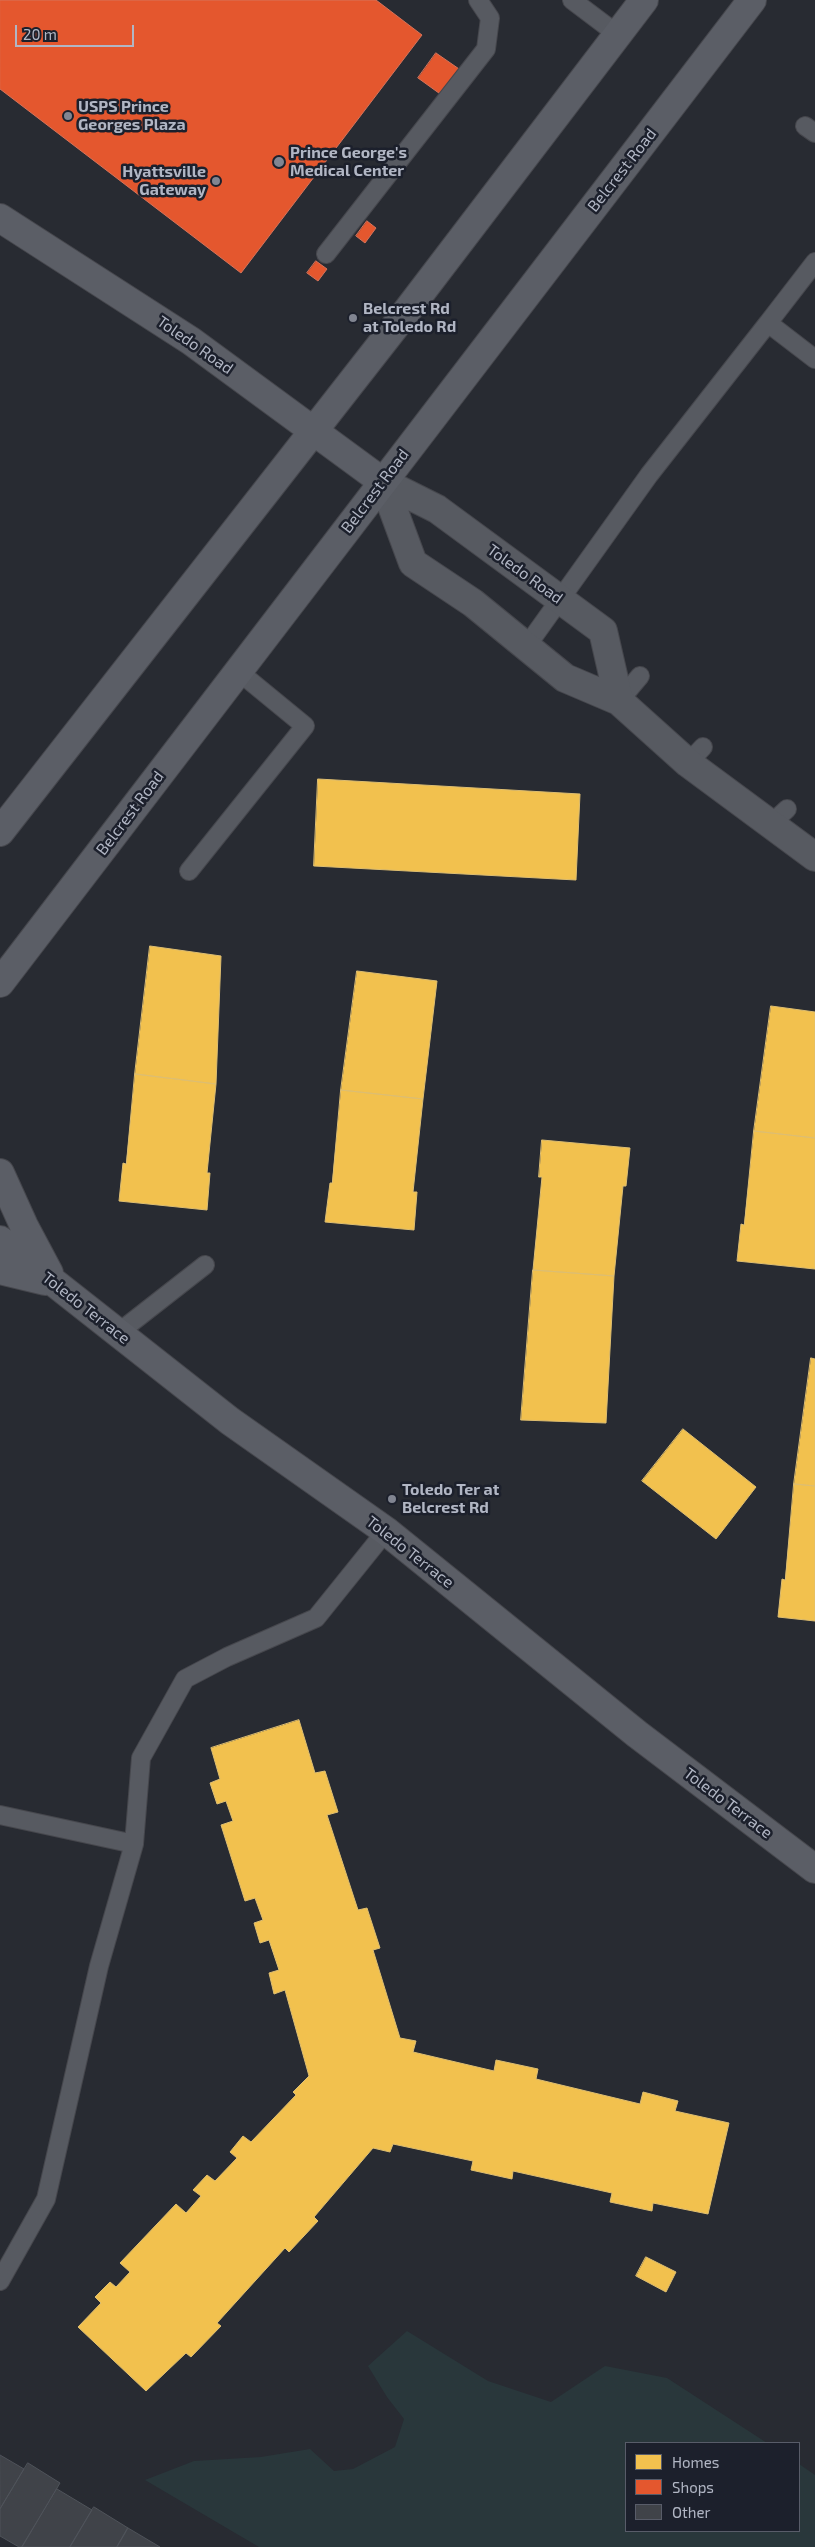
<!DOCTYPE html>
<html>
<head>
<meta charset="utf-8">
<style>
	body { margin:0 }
	#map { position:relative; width:815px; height:2547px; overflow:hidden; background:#282b32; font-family:"Exo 2",sans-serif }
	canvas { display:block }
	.legend { position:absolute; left:625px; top:2442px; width:175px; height:90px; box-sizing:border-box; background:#1c202c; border:1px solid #585c69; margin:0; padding:6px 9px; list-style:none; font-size:15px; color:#b1b6c4 }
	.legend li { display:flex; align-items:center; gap:10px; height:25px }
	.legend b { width:25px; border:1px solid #585c69 }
	.scale { position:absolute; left:15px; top:25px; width:119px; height:22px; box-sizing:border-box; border:2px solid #b1b6c4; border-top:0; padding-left:6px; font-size:15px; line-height:18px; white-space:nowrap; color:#b1b6c4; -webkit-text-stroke:4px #1c202c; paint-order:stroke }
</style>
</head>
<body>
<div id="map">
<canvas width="815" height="2547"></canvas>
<ul class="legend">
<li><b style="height:14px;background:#f2c14e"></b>Homes</li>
<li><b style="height:14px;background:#e4572e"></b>Shops</li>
<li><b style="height:14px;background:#404349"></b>Other</li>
</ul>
<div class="scale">20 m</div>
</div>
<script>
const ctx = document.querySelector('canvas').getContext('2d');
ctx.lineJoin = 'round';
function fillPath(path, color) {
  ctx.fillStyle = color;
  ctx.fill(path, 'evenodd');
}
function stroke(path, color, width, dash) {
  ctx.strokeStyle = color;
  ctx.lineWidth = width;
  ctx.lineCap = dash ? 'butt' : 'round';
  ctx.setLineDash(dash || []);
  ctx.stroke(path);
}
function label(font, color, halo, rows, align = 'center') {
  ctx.font = font + ' "Exo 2",sans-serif';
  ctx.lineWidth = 5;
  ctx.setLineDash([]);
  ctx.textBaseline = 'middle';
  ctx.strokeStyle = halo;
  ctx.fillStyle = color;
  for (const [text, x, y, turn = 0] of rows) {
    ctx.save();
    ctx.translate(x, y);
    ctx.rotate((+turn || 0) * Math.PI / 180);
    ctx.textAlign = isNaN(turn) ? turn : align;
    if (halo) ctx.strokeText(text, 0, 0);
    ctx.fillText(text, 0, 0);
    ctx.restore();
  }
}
fillPath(new Path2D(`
	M407,2331l81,50 63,21 54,-36 62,12 100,65h-141v88h173v-67l16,11v72h-556l-114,-67 49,-19 67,-4 49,-8 24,22 19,-2 42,-22 9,-28 -17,-22 -19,-31z`), '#29373b');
const homes = new Path2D(`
	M318,779l262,15 -4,86 -262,-14z
	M150,946l71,10 -5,128 -81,-10z
	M357,971l80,10 -14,118 -82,-9z
	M771,1006l44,6v126l-61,-7z
	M135,1074l81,10 -9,89h3l-3,37 -88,-9 4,-38 3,1z
	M341,1090l82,9 -10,93h4l-3,38 -89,-8 5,-39h2z
	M754,1131l61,7v131l-78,-8 4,-37 3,1z
	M542,1140l88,8 -4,38h-3l-9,90 -81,-6 9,-93h-3z
	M533,1270l81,6 -8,147 -85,-3z
	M811,1358l4,1v127l-21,-2z
	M683,1429l73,58 -40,52 -74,-58z
	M794,1484l21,2v135l-37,-4 4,-38 3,1z
	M299,1720l16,53 10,-2 13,41 -11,3 31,95 9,-2 13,40 -7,2 27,88 16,3 -3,11 81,19 2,-11 42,9 -2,10 104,25 3,-12 35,9 -3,10 54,12 -21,91 -55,-11 -1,8 -42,-9 2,-9 -99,-22 -1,8 -41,-9 2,-9 -80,-17 -3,8 -17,-4 -59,69 4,4 -29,31 -4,-4 -68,75 4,3 -30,31 -5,-4 -40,38 -68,-64 23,-24 -6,-6 15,-15 6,5 14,-15 -10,-9 56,-59 10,9 15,-17 -8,-6 14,-15 8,6 22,-23 -7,-6 13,-16 8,6 45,-47 -3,-3 16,-16 -24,-86 -11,4 -5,-21 10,-3 -10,-30 -9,3 -6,-20 9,-3 -8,-22 -10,3 -24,-76 12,-4 -7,-20 -9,3 -7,-21 10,-4 -9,-31z
	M646,2257l30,15 -10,20 -30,-16z`);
fillPath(homes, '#f2c14e');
stroke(homes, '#debe71', 1);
const shops = new Path2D(`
	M0,0h376l46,35 -181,238 -241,-184z
	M436,53l26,18 -19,25 -25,-18z
	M367,221l9,7 -11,15 -9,-7z
	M316,261l11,8 -9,12 -11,-8z`);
fillPath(shops, '#e4572e');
stroke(shops, '#d5745b', 1);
const building = new Path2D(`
	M0,2455l24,14 -24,40z
	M28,2463l32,20 -38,64h-3l-19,-11v-27z
	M57,2489l35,21 -22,37h-48z
	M94,2507l34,21 -11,19h-47z
	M128,2528l32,19h-43z`);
fillPath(building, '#404349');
stroke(building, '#4f535a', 1);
const lane = new Path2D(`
	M572,0l45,34
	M805,126l10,7
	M326,254l160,-205 4,-31 -12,-18
	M815,262l-47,61 47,36
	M526,647l123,-172 119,-152
	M619,701l21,-25
	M688,763l15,-16
	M771,824l16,-15
	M189,871l116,-145 -67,-55
	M118,1333l87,-68
	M0,1815l134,29
	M0,2281l46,-82 53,-233 35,-122 7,-86 44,-79 42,-22 89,-39 70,-87`);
const street = new Path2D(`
	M383,482l30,81 60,40 92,75 54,23 69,62 127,94
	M383,482l54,27 166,122 16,70`);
const secondary = new Path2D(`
	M0,218l191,123 192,141
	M0,832l397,-508 247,-324
	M0,983l752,-983
	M0,1173l24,53 25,47
	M0,1240l230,181 156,110 251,203 178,135
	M0,1270l45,11`);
stroke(lane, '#46474d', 20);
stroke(street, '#46474d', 30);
stroke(secondary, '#46474d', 30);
stroke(lane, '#575a61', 18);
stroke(street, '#575a61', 28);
stroke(secondary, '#5b5e66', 28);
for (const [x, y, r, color] of [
	[68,116,5,"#818591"],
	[279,162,6,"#818591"],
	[216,181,5,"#818591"],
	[353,318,5,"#818591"],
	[392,1499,5,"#818591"]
]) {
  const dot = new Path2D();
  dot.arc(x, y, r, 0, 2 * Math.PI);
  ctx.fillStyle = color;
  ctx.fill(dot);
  stroke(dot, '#1c202c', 2);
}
label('bold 16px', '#b1b6c4', '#1c202c', [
	["USPS Prince",78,107],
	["Georges Plaza",78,125],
	["Prince George's",290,153],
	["Medical Center",290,171],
	["Hyattsville",206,172,"right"],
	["Gateway",206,190,"right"],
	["Belcrest Rd",363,309],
	["at Toledo Rd",363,327],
	["Toledo Ter at",402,1490],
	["Belcrest Rd",402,1508]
], 'left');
label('16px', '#b1b6c4', '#1c202c', [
	["Belcrest Road",622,170,-52],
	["Toledo Road",195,345,35],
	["Belcrest Road",375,491,-53],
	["Toledo Road",525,574,36],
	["Belcrest Road",130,813,-53],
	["Toledo Terrace",86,1308,38],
	["Toledo Terrace",410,1552,38],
	["Toledo Terrace",728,1803,37]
]);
</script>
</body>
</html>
